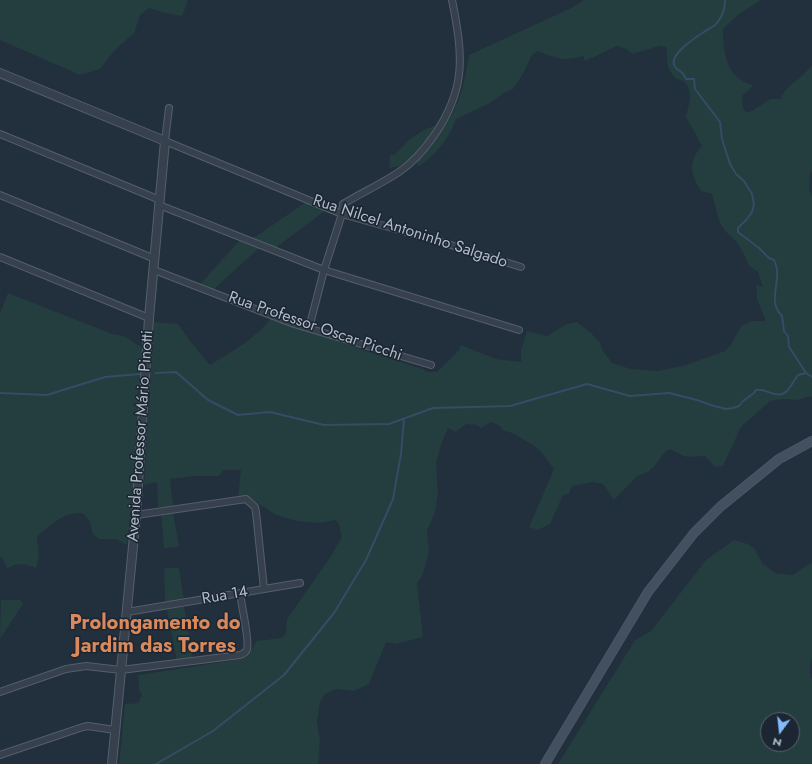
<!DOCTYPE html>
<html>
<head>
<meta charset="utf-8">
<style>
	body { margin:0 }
	#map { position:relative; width:812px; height:764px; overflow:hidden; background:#222f3d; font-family:Jost,sans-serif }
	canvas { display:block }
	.north { position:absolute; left:760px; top:712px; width:40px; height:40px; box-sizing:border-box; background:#1b2632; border:1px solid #57626e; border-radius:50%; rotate:195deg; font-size:11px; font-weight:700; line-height:16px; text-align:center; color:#b1bcc9 }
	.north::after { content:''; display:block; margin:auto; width:14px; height:18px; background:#82bafd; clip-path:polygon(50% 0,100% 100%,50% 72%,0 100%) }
</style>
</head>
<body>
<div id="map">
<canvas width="812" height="764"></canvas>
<div class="north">N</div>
</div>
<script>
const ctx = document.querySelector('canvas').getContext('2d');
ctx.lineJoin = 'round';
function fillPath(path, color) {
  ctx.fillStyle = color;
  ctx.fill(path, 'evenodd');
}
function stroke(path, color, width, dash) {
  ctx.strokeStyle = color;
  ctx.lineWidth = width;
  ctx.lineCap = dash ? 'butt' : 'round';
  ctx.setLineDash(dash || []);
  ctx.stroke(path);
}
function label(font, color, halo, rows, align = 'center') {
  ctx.font = font + ' Jost,sans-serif';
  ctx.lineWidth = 3;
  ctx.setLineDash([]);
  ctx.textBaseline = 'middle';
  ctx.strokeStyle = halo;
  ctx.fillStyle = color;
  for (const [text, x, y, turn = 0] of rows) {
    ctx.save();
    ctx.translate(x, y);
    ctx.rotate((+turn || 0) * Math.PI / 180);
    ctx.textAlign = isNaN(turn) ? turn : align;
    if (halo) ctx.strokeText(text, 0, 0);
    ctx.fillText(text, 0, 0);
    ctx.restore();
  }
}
fillPath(new Path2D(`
	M0,0h187v4l-5,12 -17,-3 -16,-5 -9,7 -6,18 -19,17 -15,19 -20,6 -80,-35z
	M584,0h177l-22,14 -16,15c0,15 1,32 11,45 4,5 13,9 19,12l-11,10 1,12 3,4 6,-1 18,-12h10l6,-10 17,-14 9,-10v107l-2,1 -1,16 3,7v201l-3,-1 -10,4 -15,-1 -14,2 -29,26 -18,39 -8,1 -10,-11c-7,0 -14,2 -21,0 -5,-2 -9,-5 -15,-7l-6,5 -9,13 -6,5 -11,4 -23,24 -11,-16 -10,-2 -21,4 -3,8 -6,1 -13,29 -12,6 -9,-3 25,-58 -13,-17 -5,-5 -22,-13 -11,-4 -3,-4 -9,-4 -10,6 -5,-3 -10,-1 -10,8 -8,-4 -6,14 -6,21 2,31 -3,18 -8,19 2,20 -3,13 -4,12 -5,7 6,54 -28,7 -9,-2 -17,42 -15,7 -17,-2 -12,5 -5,8 -3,19 3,20 -2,23h-199l6,-60 13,-1 4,-8 -3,-5 -1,-15 103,-16c8,-5 11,-9 15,-18l26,-3 4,-5 1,-14 44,-63 11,-19 -3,-12 -3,-5 -17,3 -22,-2 -21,-6 -28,-18h-10l3,-27h-18l-4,6h-24l-25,3 3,27 -15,1 -1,-25 -13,3 10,-163 24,2 12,17 20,24c22,-14 45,-26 61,-47l98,34 54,17 4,3h10l22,-22 2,-5 35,14 25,3v-11l6,-20 20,5 20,-12 10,-2 15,12 8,9 3,8 9,12 19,6 26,2 29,-6 39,-14 7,-8 9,-17 11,-5h14l-9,-22 -1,-14 7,2 -5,-15 -9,-6 -5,-12 -9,-14 -10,-9 -6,-10 -7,-27 -11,-3c-11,-17 -13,-30 1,-45l-16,-29c2,-11 9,-27 -3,-36 -1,-1 -4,-1 -6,-2 -3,-2 -6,-6 -8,-10 -3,-5 -1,-15 -3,-22l-7,-1 -26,8 -7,-5 -9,-3 -32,15 -2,-5c-20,6 -27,2 -46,-5l-5,4 -9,19 -10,15 -9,4 -14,10 -34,16c-7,20 -20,36 -38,48l-1,-6 -8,-2 -10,7 -10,2 1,-13h5c15,-19 29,-27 52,-33 15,-24 17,-39 22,-67l102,-47z
	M306,202l20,8 -52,39h-16l-44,40 -14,-5 40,-44 15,-3z
	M8,293l107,42c15,0 15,8 28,12l-5,49 -5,96 -6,53 -11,-6h-17l-6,-5 -4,-14 -7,-7c-21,0 -30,12 -45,23l2,20 -3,12c-12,-4 -19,-6 -29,1l-4,-10 -3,-3v-243z
	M173,512l6,35 -15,1 -3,-34z
	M734,540l14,4 7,5 7,14 13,10 18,2 14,-10 5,-2v95c-2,5 -3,16 0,21v85h-254l77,-124 16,-9 55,-71zM768,720h24v24h-24z
	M164,568h15l5,32 -19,2z
	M1,600h20l2,4 -23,35z
	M184,606l9,53 -16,2 -10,-51z`), '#243d3e');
stroke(new Path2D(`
	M725,0c0,8 -3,17 -8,23 -3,4 -9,6 -13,9 -8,5 -34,22 -30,33 2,6 9,5 12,14h8l1,10 25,33 2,17 8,25 6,10 8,7 8,13 2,10 -2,8 -5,7 -9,9v4l21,16 10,10 5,2c1,3 3,7 3,10 2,16 -9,32 5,46l2,15 4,5 1,11 17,26 6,4
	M156,373l20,-1 32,28 30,15 32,-3 54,13 65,-1 44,-16 77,-2 77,-22 43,12 39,-3 28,7 17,6 12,3 7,-1 6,-2 4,-5 11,-8 2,-3c10,-2 22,10 31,1 4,-4 7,-11 11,-16l8,-2
	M0,393l47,2 58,-18 35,-3
	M156,764l57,-33 71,-56 50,-62 32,-53 27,-61 8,-45 3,-35`), '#344c65', 2);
const minor = new Path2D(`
	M169,108l-4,33 177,73 93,26 86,27
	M0,134l160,66
	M0,195l155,64
	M159,205l165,65 195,60
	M0,257l149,61
	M154,270l140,54 137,41
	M309,328l15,-58 18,-56 1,-10c18,-11 38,-20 56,-32 13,-9 25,-22 34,-35 34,-48 30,-82 19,-137
	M136,515l110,-16 9,8 1,5 8,77
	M127,612l173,-29
	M0,692l66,-23 20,-3 35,4 119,-15c3,-1 6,-2 7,-6 3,-8 -6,-45 -7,-56
	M0,755l83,-28 5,-1 27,4`);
const tertiary = new Path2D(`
	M0,73l165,68 -16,177 -13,197 -24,249`);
const secondary = new Path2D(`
	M545,764l103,-172 46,-59 26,-26 59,-48 33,-18`);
stroke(minor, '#545f6b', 8);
stroke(tertiary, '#545f6b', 10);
stroke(secondary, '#545f6b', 10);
stroke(minor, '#36414d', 6);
stroke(tertiary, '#36414d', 8);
stroke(secondary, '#435060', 9);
label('16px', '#b1bcc9', '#1b2632', [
	["Rua Nilcel Antoninho Salgado",410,232,18],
	["Rua Professor Oscar Picchi",315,327,19],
	["Avenida Professor Mário Pinotti",141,436,-86],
	["Rua 14",225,596,-10]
]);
label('bold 20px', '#d9895b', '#1b2632', [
	["Prolongamento do",155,624],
	["Jardim das Torres",155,647]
]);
</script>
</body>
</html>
